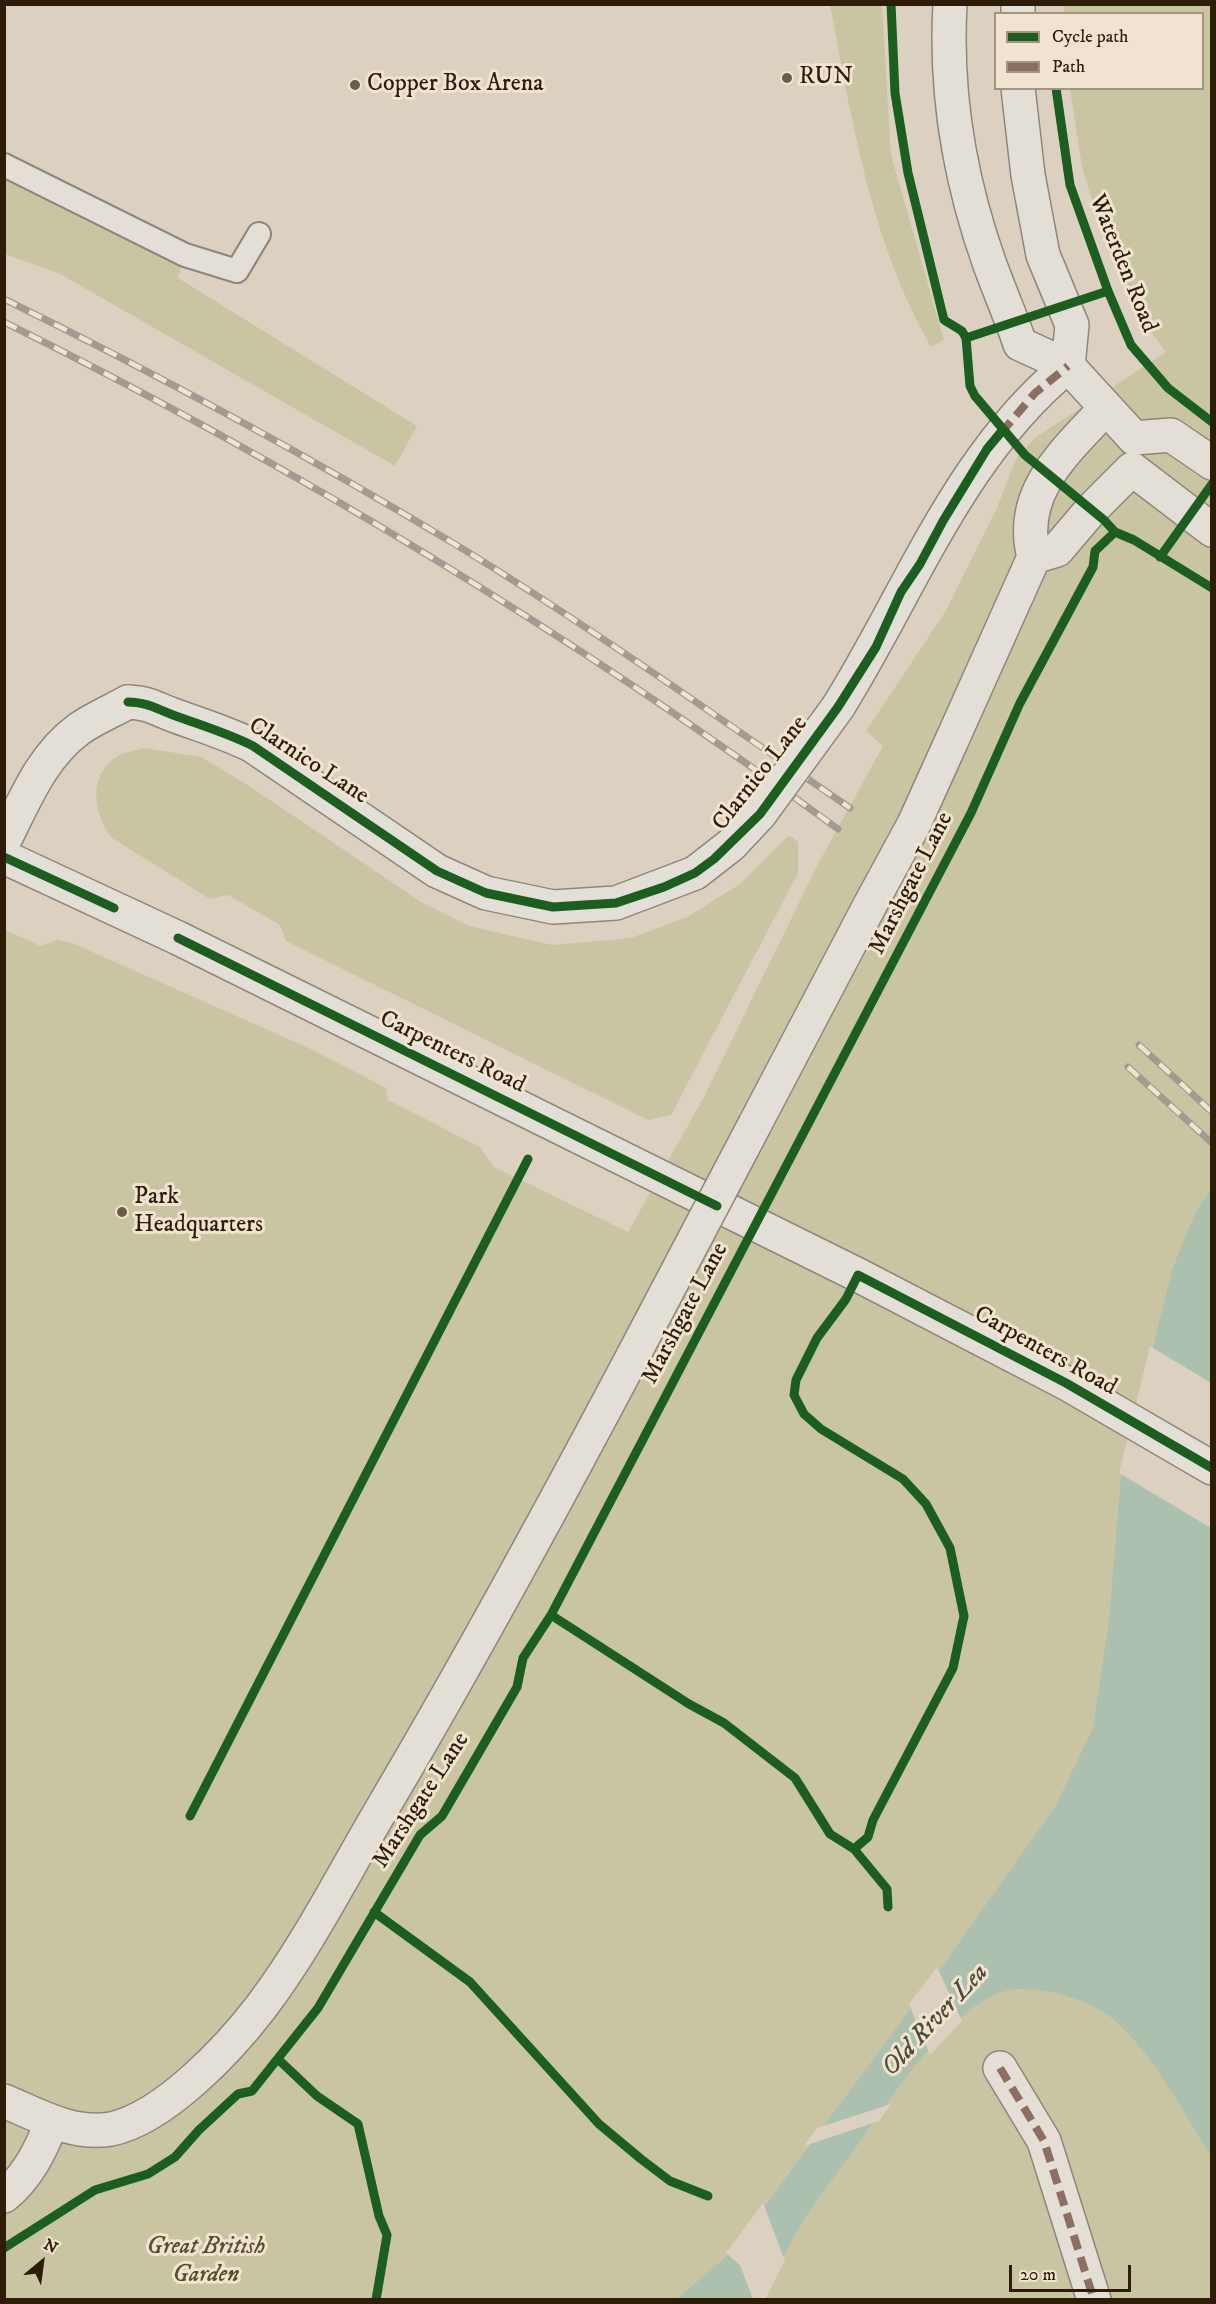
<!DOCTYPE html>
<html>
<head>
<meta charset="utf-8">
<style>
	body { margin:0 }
	#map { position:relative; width:1216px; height:2304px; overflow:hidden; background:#dcd1c1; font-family:"IM FELL DW Pica",serif }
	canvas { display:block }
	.frame { position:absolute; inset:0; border:6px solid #2d1d08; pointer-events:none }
	.legend { position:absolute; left:994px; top:12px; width:210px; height:78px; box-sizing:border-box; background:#f0e3cf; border:2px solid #a2947f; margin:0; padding:8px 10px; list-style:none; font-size:18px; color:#2d1d08 }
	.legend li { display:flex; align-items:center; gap:12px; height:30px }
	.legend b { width:30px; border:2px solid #a2947f }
	.north { position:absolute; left:12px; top:2232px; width:60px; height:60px; -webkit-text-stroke:4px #f0e3cf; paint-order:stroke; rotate:29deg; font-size:16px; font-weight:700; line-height:24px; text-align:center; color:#2d1d08 }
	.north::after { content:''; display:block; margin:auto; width:21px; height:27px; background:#2d1d08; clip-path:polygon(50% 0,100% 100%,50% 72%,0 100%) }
	.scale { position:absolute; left:1009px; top:2265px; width:122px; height:27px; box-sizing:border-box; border:3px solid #2d1d08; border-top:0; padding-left:8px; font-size:18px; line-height:21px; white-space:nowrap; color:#2d1d08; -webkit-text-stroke:4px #f0e3cf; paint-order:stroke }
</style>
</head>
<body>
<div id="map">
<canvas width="1216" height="2304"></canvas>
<div class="frame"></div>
<ul class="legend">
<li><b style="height:8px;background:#1b5e20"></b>Cycle path</li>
<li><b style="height:8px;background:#8d6e63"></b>Path</li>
</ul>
<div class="north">N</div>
<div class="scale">20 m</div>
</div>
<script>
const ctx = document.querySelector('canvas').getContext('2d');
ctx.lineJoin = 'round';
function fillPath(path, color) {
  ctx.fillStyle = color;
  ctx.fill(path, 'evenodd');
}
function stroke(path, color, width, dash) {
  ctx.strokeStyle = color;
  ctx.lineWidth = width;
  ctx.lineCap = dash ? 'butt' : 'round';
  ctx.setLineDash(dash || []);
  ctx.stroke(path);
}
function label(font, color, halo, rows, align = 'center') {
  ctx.font = font + ' "IM FELL DW Pica",serif';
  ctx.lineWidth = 6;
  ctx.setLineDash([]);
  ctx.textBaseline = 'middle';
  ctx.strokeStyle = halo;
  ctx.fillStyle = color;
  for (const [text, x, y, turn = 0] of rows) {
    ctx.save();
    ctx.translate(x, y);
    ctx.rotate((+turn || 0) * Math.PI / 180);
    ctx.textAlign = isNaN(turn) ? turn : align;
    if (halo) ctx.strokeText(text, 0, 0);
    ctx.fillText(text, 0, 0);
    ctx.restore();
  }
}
fillPath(new Path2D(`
	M830,5h52l9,150 53,185 -13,7c-60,-104 -79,-226 -101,-342z
	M1064,5h147v2294h-1206l-1,-1370 36,17 17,-6 15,3 241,107 73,38 2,12 92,47 14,20 134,65 76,-135 114,-233 65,-118 -17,-15 81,-122 49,-99 21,-53 19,-20 130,-85 -27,-36 -37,-83 -20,-66 -12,-78 132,-1v-74l-138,-1z
	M4,172l178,94 -4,12 239,148 -22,40 -335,-192 -55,-20z
	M145,748l56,9 42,25 180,121 46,23 83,19 79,-7 56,-21 53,-33 49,-49 9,7v31l-127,242 -23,5 -362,-179 -6,-16 -52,-30 -18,4 -98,-61c-19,-24 -25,-63 6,-82 7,-4 19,-6 27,-8z`), '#c9c5a3');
fillPath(new Path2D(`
	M1211,1190v965c-29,-44 -58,-102 -98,-136 -22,-19 -78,-36 -107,-28 -59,16 -119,113 -154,162 -17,23 -36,46 -50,70 -15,25 -27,51 -40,76l-86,1 53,-46 217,-293 109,-154 38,-79 16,-107 12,-145 51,-206 23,-57z`), '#acc0b0');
fillPath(new Path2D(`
	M1150,1346l61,37v145l-92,-55z
	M937,1967l25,54 -32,34 -21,-51z
	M891,2104l-12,17 -75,25 13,-18z
	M763,2203l22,58 -20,39 -12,-1 -13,-34 -14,-12z`), '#dcd1c1');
const service = new Path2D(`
	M4,165l181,90 52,16 22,-37`);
const pedestrian = new Path2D(`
	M128,702c22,1 26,6 45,13 27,10 54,18 80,31l184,125 49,22 67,14 63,-4 79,-30 36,-28 29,-31
	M838,707c73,-117 121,-252 230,-341
	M1000,2068l44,73 50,159`);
const minor = new Path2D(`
	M4,841c21,-41 37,-84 75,-112 14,-10 33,-18 49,-27
	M4,857l174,81 680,337 208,108 146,85
	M4,2196c24,-19 37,-47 48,-74`);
const tertiary = new Path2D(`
	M950,4c-5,87 10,176 39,258 10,28 22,55 31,82l48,22 66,72 37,-3 41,28
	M1018,14v-10
	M1018,88l10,87 15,80 29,70 -4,41
	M1132,469l80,61
	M1034,557l23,-7 34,-40 41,-41
	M952,740l82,-183c-17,-64 31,-105 71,-148
	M755,1124l115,-219
	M4,2101c34,14 69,35 107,28 53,-11 118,-80 150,-122 45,-59 82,-132 119,-195 89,-150 172,-303 253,-456`);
stroke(service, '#8e867a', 26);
stroke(pedestrian, '#8e867a', 36);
stroke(minor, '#8e867a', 36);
stroke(tertiary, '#8e867a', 36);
stroke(service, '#e4dfd6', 22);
stroke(pedestrian, '#e4dfd6', 33);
stroke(minor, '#e4dfd6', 33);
stroke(tertiary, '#e4dfd6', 33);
const rail = new Path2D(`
	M4,299c155,76 306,158 454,247 134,82 262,173 392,262
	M4,322c293,145 571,315 834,507
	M1139,1045l73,67
	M1128,1067l84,76`);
stroke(rail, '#a19b92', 7);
stroke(rail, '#f0e3cf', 4.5, [14]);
const pedestrianBridge = new Path2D(`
	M760,814l78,-107`);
const tertiaryBridge = new Path2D(`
	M870,905l44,-81 38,-84
	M633,1356l122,-232`);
stroke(pedestrianBridge, '#8e867a', 36, []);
stroke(tertiaryBridge, '#8e867a', 36, []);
stroke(pedestrianBridge, '#e4dfd6', 33);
stroke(tertiaryBridge, '#e4dfd6', 33);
stroke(new Path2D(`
	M1001,433l34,-40 33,-27
	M1000,2068l44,73 50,159`), '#8d6e63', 8, [15, 8]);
stroke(new Path2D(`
	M891,4l4,89 13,80 36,147 18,11 4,7 4,48 5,10 50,59 79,65 11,12 19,8 78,48
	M1056,88l14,97 38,106 23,54 37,43 44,34
	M966,338l142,-47
	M1160,557l52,-73
	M128,702c22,1 26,6 45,13 27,10 54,18 80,31l184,125 49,22 67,14 63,-4 48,-16 31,-14 19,-14 46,-45 78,-107 38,-60 25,-55 19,-28 23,-43 44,-72 15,-18
	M4,857l110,51
	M178,938l539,268
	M551,1615l138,89 35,19 71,55 35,56 24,15 33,40 1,18
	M190,1816l338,-657
	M854,1849l14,-12 5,-17 80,-152 11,-52 -14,-68 -24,-44 -23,-25 -82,-50 -17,-15 -10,-19 2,-15 21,-42 29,-39 12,-24 208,108 146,85
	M374,1912l96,70 129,142 42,35 29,22 38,15
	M279,2060l38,36 41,28 21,92 8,19 -11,65
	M4,2248l91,-58 53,-16 27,-17 24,-27 39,-36 14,-3 66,-83 102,-173 22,-19 75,-129 6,-29 28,-43 420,-802 49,-110 73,-136 2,-16 20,-19`), '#1b5e20', 9);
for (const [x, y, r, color] of [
	[787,78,6,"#6a5c49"],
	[355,85,6,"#6a5c49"],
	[122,1212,6,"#6a5c49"]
]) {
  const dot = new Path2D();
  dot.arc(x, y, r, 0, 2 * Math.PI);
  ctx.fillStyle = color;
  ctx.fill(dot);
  stroke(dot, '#f0e3cf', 2);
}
label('24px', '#2d1d08', '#f0e3cf', [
	["RUN",799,78],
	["Copper Box Arena",367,85],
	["Park",134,1198],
	["Headquarters",134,1226]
], 'left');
label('24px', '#2d1d08', '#f0e3cf', [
	["Waterden Road",1122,264,68],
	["Clarnico Lane",308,762,33],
	["Clarnico Lane",761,774,-52],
	["Marshgate Lane",912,884,-63],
	["Carpenters Road",452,1053,26],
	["Marshgate Lane",686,1314,-62],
	["Carpenters Road",1045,1352,29],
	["Marshgate Lane",422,1801,-57]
]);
label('italic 24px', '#574d2f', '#f0e3cf', [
	["Great British",206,2248],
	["Garden",206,2276]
]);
label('italic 26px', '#4d4c38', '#f0e3cf', [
	["Old River Lea",936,2021,-47]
]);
</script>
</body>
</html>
